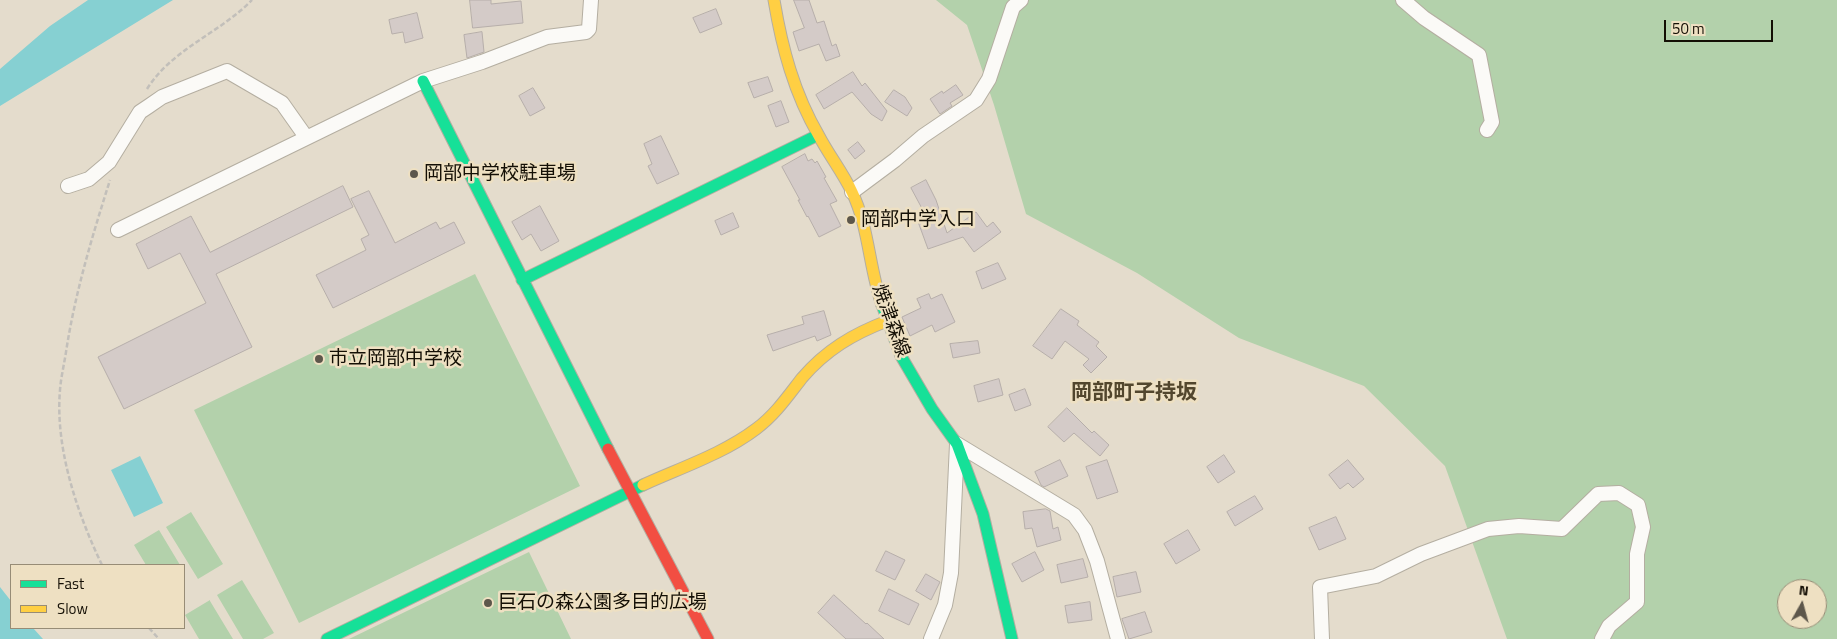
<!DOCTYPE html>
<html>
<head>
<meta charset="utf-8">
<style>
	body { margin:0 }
	#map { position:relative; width:1837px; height:639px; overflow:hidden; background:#e4dccc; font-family:"Titillium Web",sans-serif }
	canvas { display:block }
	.legend { position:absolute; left:10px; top:564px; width:175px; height:65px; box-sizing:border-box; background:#eee0c2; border:1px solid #978c76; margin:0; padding:6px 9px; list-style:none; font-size:15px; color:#140f05 }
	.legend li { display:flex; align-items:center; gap:10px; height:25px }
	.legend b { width:25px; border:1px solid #978c76 }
	.north { position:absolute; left:1777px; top:579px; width:50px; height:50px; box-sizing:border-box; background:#eee0c2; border:1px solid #978c76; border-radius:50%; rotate:7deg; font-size:14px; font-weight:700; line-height:20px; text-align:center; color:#140f05 }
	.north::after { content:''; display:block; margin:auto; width:18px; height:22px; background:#5d574b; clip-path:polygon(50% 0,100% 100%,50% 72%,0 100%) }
	.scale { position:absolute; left:1664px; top:20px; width:109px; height:22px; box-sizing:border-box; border:2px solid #140f05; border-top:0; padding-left:6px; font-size:15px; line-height:18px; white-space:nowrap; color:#140f05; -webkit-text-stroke:4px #eee0c2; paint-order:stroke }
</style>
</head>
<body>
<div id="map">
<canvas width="1837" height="639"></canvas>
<ul class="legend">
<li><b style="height:6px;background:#16e098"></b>Fast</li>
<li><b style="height:6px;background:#ffcf43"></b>Slow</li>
</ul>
<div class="north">N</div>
<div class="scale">50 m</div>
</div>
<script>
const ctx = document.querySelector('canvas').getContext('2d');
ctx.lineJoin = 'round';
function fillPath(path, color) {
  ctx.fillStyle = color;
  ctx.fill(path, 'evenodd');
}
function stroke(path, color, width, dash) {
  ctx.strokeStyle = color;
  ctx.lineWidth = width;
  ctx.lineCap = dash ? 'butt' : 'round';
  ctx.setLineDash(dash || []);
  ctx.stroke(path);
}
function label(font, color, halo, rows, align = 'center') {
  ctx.font = font + ' "Titillium Web","Noto Sans JP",sans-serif';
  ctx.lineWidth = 5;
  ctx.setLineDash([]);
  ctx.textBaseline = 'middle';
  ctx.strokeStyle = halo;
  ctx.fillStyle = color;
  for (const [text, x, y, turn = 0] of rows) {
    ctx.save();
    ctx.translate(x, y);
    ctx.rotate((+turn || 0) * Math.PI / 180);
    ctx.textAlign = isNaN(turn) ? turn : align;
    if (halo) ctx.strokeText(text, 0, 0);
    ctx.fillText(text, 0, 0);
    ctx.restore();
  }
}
fillPath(new Path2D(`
	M936,0h901v639h-330l-62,-173 -81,-80 -125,-48 -102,-65 -111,-59 -32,-109 -27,-80zM1787,589h30v30h-30z
	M475,274l105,212 -281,137 -105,-213z
	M191,512l32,52 -25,15 -32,-52z
	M159,530l21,35h-34l-12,-20z
	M529,552l42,87h-222z
	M242,580l32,53 -11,6h-20l-26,-44z
	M210,600v1l23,38h-34l-14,-24z`), '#b3d1ab');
fillPath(new Path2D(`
	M88,0h85l-173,106v-37l50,-43z
	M140,456l23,47 -29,14 -23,-47z
	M0,587l11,14v27h22l10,11h-43z`), '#86d0d2');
const building = new Path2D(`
	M470,0h21v4l30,-3 2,22 -50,5z
	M794,0h15l8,23 7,-2 8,25 4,-2 4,12 -14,5 -7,-17 -20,7 -6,-19 11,-4z
	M716,9l6,15 -22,9 -7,-15z
	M417,13l6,25 -18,5 -2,-11 -11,2 -3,-14z
	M482,32l2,20 -17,6 -3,-23z
	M853,72l9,14 3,-3 22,28 -5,10 -11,-7 -19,-22 -28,17 -8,-14z
	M768,77l5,14 -19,7 -6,-15z
	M956,85l7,10 -13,8 2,3 -12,8 -10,-15 12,-8 1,2z
	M533,88l12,20 -15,8 -11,-20z
	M894,90l11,7 7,11 -5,8 -22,-14z
	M781,101l8,21 -13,5 -8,-21z
	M661,136l18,38 -22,10 -9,-18 4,-2 -8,-20z
	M858,142l7,9 -10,8 -7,-9z
	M805,154l3,7 4,-2 3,4 2,-2 9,16 -2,1 13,23 -7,3 11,22 -22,11 -11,-21 -1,1 -9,-17h2l-18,-33z
	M926,180l10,20 11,33 29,-21 11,15 6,-5 8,10 -27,20 -11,-15 -35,12 -11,-30 9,-3 -15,-28z
	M343,186l10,21 -137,67 36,73 -128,62 -26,-52 108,-54 -26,-50 -32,16 -12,-25 55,-28 19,36z
	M369,191l26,52 41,-21 4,7 14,-7 11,21 -132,65 -17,-33 50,-25 -5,-11 8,-4 -18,-36z
	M540,206l19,35 -18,10 -10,-17 -9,6 -10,-18z
	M733,213l6,14 -18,8 -6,-14z
	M998,263l8,16 -24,10 -6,-17z
	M929,294l2,5 11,-5 13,28 -20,10 -3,-7 -22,11 -8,-19 19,-9 -4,-9z
	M1061,309l18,12 -2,4 22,17 -3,4 11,11 -16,16 -8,-8 6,-6 -24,-18 -13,18 -19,-13z
	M824,311l7,24 -14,6 -2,-5 -42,15 -6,-16 37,-11 -2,-7z
	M978,341l2,12 -27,5 -3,-14z
	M999,379l4,16 -25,7 -4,-16z
	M1025,389l6,16 -16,6 -6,-16z
	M1067,408l25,25 2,-2 15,14 -9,11 -26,-23 -10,9 -16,-15z
	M1224,455l11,17 -17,11 -11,-16z
	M1060,460l8,16 -24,11 -3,-2 -6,-13z
	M1107,460l11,32 -21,7 -11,-32z
	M1348,460l16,19 -11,9 -5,-5 -8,6 -11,-14z
	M1255,496l8,13 -28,17 -8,-14z
	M1046,509l4,2 3,18 5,-2 3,13 -24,7 -5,-19 -7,1 -2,-17z
	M1336,517l10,22 -27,11 -10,-22z
	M1188,530l12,20 -24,14 -12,-20z
	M886,551l19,9 -10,20 -19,-9z
	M1035,552l9,18 -22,12 -10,-18z
	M1083,559l5,18 -27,6 -4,-18z
	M1136,572l5,20 -24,5 -4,-20z
	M926,574l14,8 -9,18 -15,-9z
	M889,589l30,15 -10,21 -30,-14z
	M834,595l32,29 1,-1 17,16h-38l-28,-26z
	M1090,602l2,18 -24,3 -3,-17z
	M1145,612l7,20 -23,7 -7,-20z`);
fillPath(building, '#d4cbc8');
stroke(building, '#b6aeaa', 1);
const street = new Path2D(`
	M1403,0l21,18 55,37 13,67 -5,8
	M68,186l21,-7 20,-17 31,-50 9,-6 13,-9 65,-26 55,32 24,34
	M852,192l43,-32 28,-24 53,-36 13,-21 24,-72 8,-7
	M118,230l305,-149 59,-19 65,-25 39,-5 3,-3 2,-29
	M931,639l14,-34 6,-32 6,-129 117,71 11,15 12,31 21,78
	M1322,639l-2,-52 56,-11 45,-22 67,-25 31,-3 43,3 36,-35 21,-1 19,12 5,22 -6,27v48l-28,24 -7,13`);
const fast = new Path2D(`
	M423,81l185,368
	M522,280l296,-145
	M882,305l19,51 31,53 25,35 26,70 29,125
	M327,639l316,-154`);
const slow = new Path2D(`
	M774,0c8,48 20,93 45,136 10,19 24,37 33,56 17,35 17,76 30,113
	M643,485c37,-17 80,-31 113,-56 19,-14 32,-33 46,-51 24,-28 51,-44 85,-57`);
const jam = new Path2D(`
	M608,449l100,190`);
stroke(street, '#b4aea1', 16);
stroke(fast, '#b4aea1', 13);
stroke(slow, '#b4aea1', 13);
stroke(jam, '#b4aea1', 13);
stroke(new Path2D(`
	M147,89c25,-40 73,-56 105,-89
	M102,565c-25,-52 -47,-117 -42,-175 1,-13 4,-25 6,-38 9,-59 26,-115 44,-172
	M149,628l10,11`), '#c2bfba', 2.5, [5, 2.5]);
stroke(street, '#fbfaf7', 14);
stroke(fast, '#16e098', 11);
stroke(slow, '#ffcf43', 11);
stroke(jam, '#f24e42', 11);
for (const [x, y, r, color] of [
	[414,174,5,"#5d574b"],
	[851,220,5,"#5d574b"],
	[319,359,5,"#5d574b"],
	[488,603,5,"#5d574b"]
]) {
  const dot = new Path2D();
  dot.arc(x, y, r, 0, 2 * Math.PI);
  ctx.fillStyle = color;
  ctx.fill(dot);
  stroke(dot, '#eee0c2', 2);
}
label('19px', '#140f05', '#eee0c2', [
	["岡部中学校駐車場",424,174],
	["岡部中学入口",861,220],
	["市立岡部中学校",329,359],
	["巨石の森公園多目的広場",498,603]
], 'left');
label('19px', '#140f05', '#eee0c2', [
	["焼津森線",890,321,70]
]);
label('bold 21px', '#52462d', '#eee0c2', [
	["岡部町子持坂",1134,394]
]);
</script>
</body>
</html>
